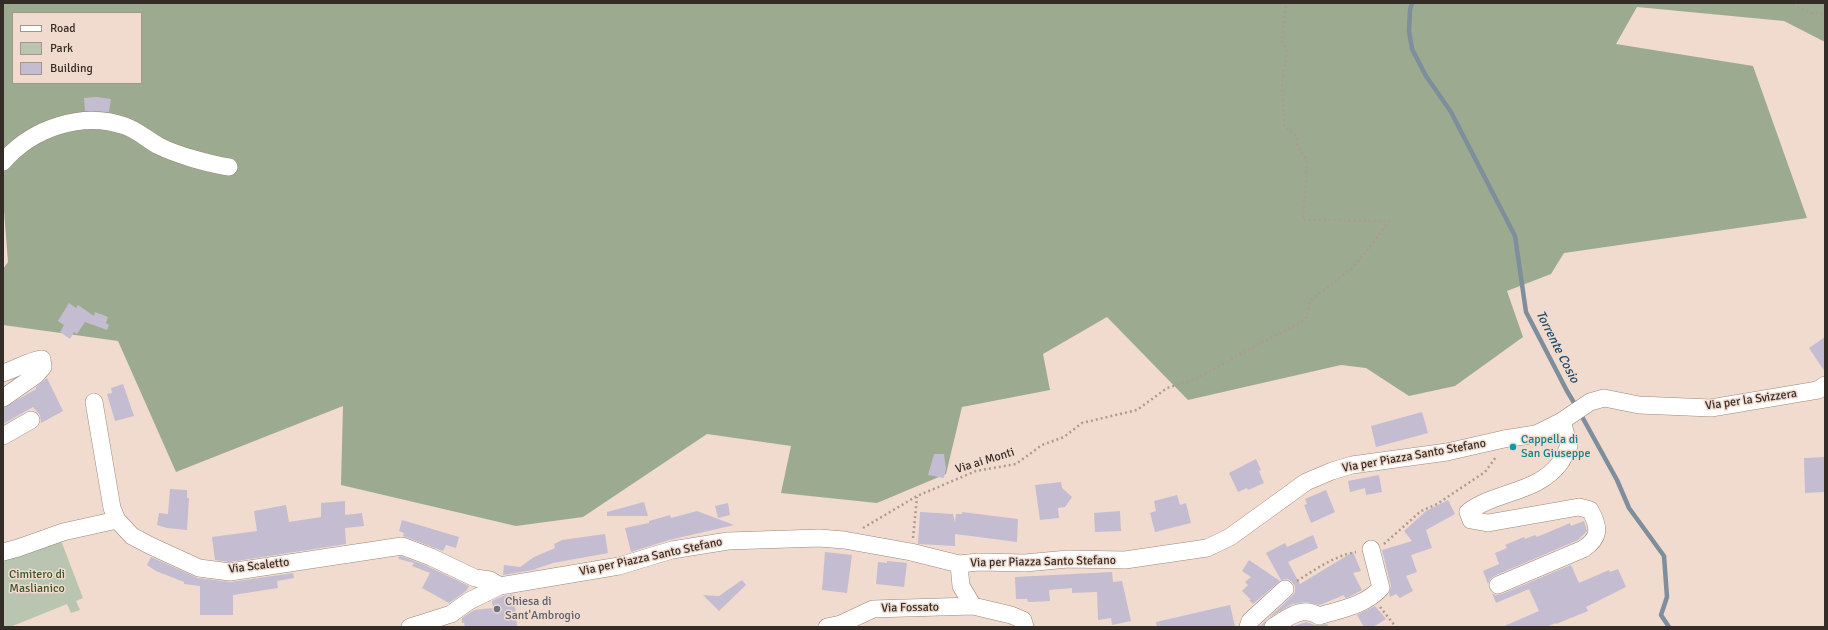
<!DOCTYPE html>
<html>
<head>
<meta charset="utf-8">
<style>
	body { margin:0 }
	#map { position:relative; width:1828px; height:630px; overflow:hidden; background:#f1dbce; font-family:Signika,sans-serif }
	canvas { display:block }
	.frame { position:absolute; inset:0; border:4px solid #342c27; pointer-events:none }
	.legend { position:absolute; left:12px; top:12px; width:130px; height:72px; box-sizing:border-box; background:#f1dbce; border:1px solid #a5958b; margin:0; padding:5px 7px; list-style:none; font-size:12px; color:#342c27 }
	.legend li { display:flex; align-items:center; gap:8px; height:20px }
	.legend b { width:20px; border:1px solid #a5958b }
</style>
</head>
<body>
<div id="map">
<canvas width="1828" height="630"></canvas>
<div class="frame"></div>
<ul class="legend">
<li><b style="height:5px;background:#fff"></b>Road</li>
<li><b style="height:11px;background:#b9c4b1"></b>Park</li>
<li><b style="height:11px;background:#c4bcd0"></b>Building</li>
</ul>
</div>
<script>
const ctx = document.querySelector('canvas').getContext('2d');
ctx.lineJoin = 'round';
function fillPath(path, color) {
  ctx.fillStyle = color;
  ctx.fill(path, 'evenodd');
}
function stroke(path, color, width, dash) {
  ctx.strokeStyle = color;
  ctx.lineWidth = width;
  ctx.lineCap = dash ? 'butt' : 'round';
  ctx.setLineDash(dash || []);
  ctx.stroke(path);
}
function label(font, color, halo, rows, align = 'center') {
  ctx.font = font + ' Signika,sans-serif';
  ctx.lineWidth = 3;
  ctx.setLineDash([]);
  ctx.textBaseline = 'middle';
  ctx.strokeStyle = halo;
  ctx.fillStyle = color;
  for (const [text, x, y, turn = 0] of rows) {
    ctx.save();
    ctx.translate(x, y);
    ctx.rotate((+turn || 0) * Math.PI / 180);
    ctx.textAlign = isNaN(turn) ? turn : align;
    if (halo) ctx.strokeText(text, 0, 0);
    ctx.fillText(text, 0, 0);
    ctx.restore();
  }
}
fillPath(new Path2D(`
	M60,538l23,60 -7,3 4,9 -9,3 -4,-9 -57,23h-7v-67z`), '#b9c4b1');
fillPath(new Path2D(`
	M3,3h1822v39l-41,-21 -147,-14 -21,37 137,22 54,152 -243,35 -13,21 -44,17 16,46 -68,49 -46,10 -43,-28 -25,-3 -153,35 -81,-83 -64,37 7,36 -88,17 -16,67 -69,29 -96,-10 10,-47 -84,-12 -124,83 -67,9 -175,-41 2,-79 -167,66 -58,-131 -115,-16v-56l5,-7 -5,-64zM13,13h128v70h-128z`), '#9cab90');
stroke(new Path2D(`
	M1412,3l-2,7 -1,21 3,18 14,27 25,36 64,124 11,76 41,79 9,15
	M1580,413l37,67 12,28 35,48 3,41 -6,18 8,12`), '#7e8e9c', 4.5);
fillPath(new Path2D(`
	M97,97l14,2 -2,13 -24,-1 -1,-13z
	M69,303l7,5 2,-3 16,11 1,-4 13,5 -2,6 3,2 -2,5 -22,-8 -8,12 -3,-2 -4,7 -10,-7 4,-7 -6,-4z
	M1825,337v35l-16,-24z
	M47,378l16,33 -22,12 -1,-8 -7,-8 -30,17v-16l33,-19v-2z
	M123,384l11,32 -19,5 -8,-27 5,-1 -1,-5z
	M1422,412l6,21 -52,14 -5,-21z
	M934,454h10l2,15 -2,9 -16,-3z
	M1825,457v35l-20,1 -1,-35z
	M1256,459l5,11 -2,1 5,12 -16,7 -1,-2 -9,4 -9,-19z
	M1379,475l3,17 -16,3 -1,-7 -15,4 -2,-11z
	M1061,482l1,6 10,9 -7,10 -7,1 1,10 -19,2 -5,-35z
	M170,489l17,1v8h2l-2,32 -20,-2 -10,-3 2,-12 9,1z
	M1326,490l9,22 -24,11 -7,-18 3,-1 -2,-5z
	M1177,495l3,10 6,-2 5,20 -36,9 -5,-19 6,-2 -2,-10z
	M1448,500l7,14 -29,16 6,18 -21,7 6,17 -11,4 7,15 -13,7 -4,-4 -6,3 -1,-4 2,-7 -9,-36 30,-9 -8,-10 22,-20z
	M345,501v14l17,-2 2,13 -19,2 1,16 -116,18 -15,-2 -3,-23 45,-6 -3,-20 32,-6 3,17 32,-5v-14z
	M644,502l4,14h-41v-4z
	M728,503l2,12 -12,3 -3,-12z
	M697,511l37,14 -65,15 -38,12 -6,-24 24,-5v-2l21,-6 1,3z
	M1120,511l1,20 -26,1 -1,-19z
	M920,512l33,2 2,8 1,-8h6v-2l56,7 -1,23 -62,-8v12l-37,-2z
	M402,520l57,17 -3,11 -10,-3 -3,6 -40,-15 1,-3 -5,-2z
	M1584,521l3,10 -9,9 -84,36 -4,3 -2,5 -5,-13 16,-7 -4,-11 12,-5 -2,-3 19,-8 1,2 10,-4 2,2 33,-14 1,3z
	M605,534l3,19 -55,10 -18,6h3l-35,6 1,-10 16,2 14,-10 21,-9 -1,-4 8,-4z
	M1313,535l5,13 -30,14 12,22 53,-32 8,19 -8,2 9,17 -13,7 -4,1 -1,-3 -24,10 -14,-3 -14,2 -25,15 -4,8h-4l33,-31 3,-4v-6l-3,-4 -4,-3 -7,1 -15,-27 19,-10 2,4z
	M825,552l27,3 -5,38 -25,-3z
	M401,556l26,10 42,20 -3,5 -17,12 -27,-15 8,-15 -18,-7 2,-3 -15,-4 -1,-2z
	M151,557l47,21 33,4 62,-9 1,5 -17,3 1,7 -45,7v20h-33v-29l-16,-2v-2l-28,-11 -9,-6z
	M1249,560l31,21 -27,23 -4,-4h2l-9,-9 6,-6 -3,-3 6,-5 -9,-6z
	M887,561l20,2 -3,24 -28,-3 2,-22 9,1z
	M1571,565l8,18 30,-13 1,2 8,-3 8,18 -40,20 2,4 -32,13v-1l-10,4h-44l37,-16 -10,-22 -33,14 -4,-10 4,2 6,-1z
	M1112,572l1,10 9,-1 9,40 -19,4 -1,-7 -13,2 -1,-28 -25,1v-5l-23,2 1,11 -22,1 -1,-3h-11l-1,-22z
	M742,580l4,5 -27,26 -16,-16 16,1z
	M514,594l3,33h-52l-1,-4h-2v-5l12,-8 19,-2 -1,-7 11,-5z
	M1230,605l5,22h-78l-1,-5z
	M1375,606l11,13 -13,8h-9l-7,-12z
	M1306,622l9,3 12,-1 2,3h-38z`), '#c4bcd0');
const minor = new Path2D(`
	M3,162c29,-34 79,-51 122,-36 12,4 23,14 34,20 18,9 50,18 70,21
	M3,373c13,-4 25,-12 39,-14l1,8 -7,8 -33,23
	M94,402l18,106 5,12
	M3,436l28,-16
	M3,552l15,-4 45,-16 54,-12 15,16 19,10 48,22 31,4 172,-26 29,11 44,21 15,2 10,6
	M959,564l2,22 12,20 38,9 12,5 2,7
	M1498,585l85,-36c17,-11 17,-21 7,-39l-11,-3 -91,16 -17,-3 -3,-8c28,-21 70,-19 92,-49 4,-5 6,-12 9,-17l-7,-25
	M410,627l41,-13 18,-13 31,-15 119,-20 53,-16 56,-9 91,-3 25,2 67,12 48,12 20,-2 46,1 43,-4 57,1 82,-12 23,-11 76,-55 26,-11 20,-6 95,-13 57,-13 32,-5 26,-13 28,-19 14,-4 35,7 72,3 107,-18 7,-5
	M827,627l14,-3 32,-15 100,-3
	M1248,627l2,-6 35,-32
	M1273,627c14,-9 29,-22 46,-11 23,-7 45,-10 62,-28l-10,-39`);
stroke(minor, '#9b877b', 18);
stroke(new Path2D(`
	M1788,3l23,10 14,1
	M863,528l54,-32 59,-25 40,-7 26,-19 22,-8 18,-14 55,-13 30,-22 29,-9 46,-26 63,-33 6,-20 39,-30 16,-18 23,-31 -86,-1 4,-58 -9,-16 -2,-11 -12,-9 -2,-44 5,-30 -5,-11 4,-38
	M913,538l4,-41
	M1384,544l37,-33 16,-7 48,-32 11,-15
	M1297,581c19,-12 37,-25 59,-29
	M1380,607l16,20`), '#ac9b91', 2.5, [2, 3]);
stroke(minor, '#fff', 17);
for (const [x, y, r, color] of [
	[1513,447,4,"#0f9aa8"],
	[497,609,4,"#6b7280"]
]) {
  const dot = new Path2D();
  dot.arc(x, y, r, 0, 2 * Math.PI);
  ctx.fillStyle = color;
  ctx.fill(dot);
  stroke(dot, '#f1dbce', 1.5);
}
label('12px', '#342c27', '#f1dbce', [
	["Via per la Svizzera",1751,400,-8],
	["Via per Piazza Santo Stefano",1414,456,-10],
	["Via ai Monti",985,461,-17],
	["Via per Piazza Santo Stefano",651,557,-12],
	["Via per Piazza Santo Stefano",1043,562,-1],
	["Via Scaletto",259,566,-7],
	["Via Fossato",910,608,-1]
]);
label('12px', '#0d838f', '#f1dbce', [
	["Cappella di",1521,440],
	["San Giuseppe",1521,454]
], 'left');
label('12px', '#3c5327', '#f1dbce', [
	["Cimitero di",37,575],
	["Maslianico",37,589]
]);
label('12px', '#5b616d', '#f1dbce', [
	["Chiesa di",505,602],
	["Sant'Ambrogio",505,616]
], 'left');
label('italic 13px', '#1d4b6a', '#f1dbce', [
	["Torrente Cosio",1557,347,63]
]);
</script>
</body>
</html>
